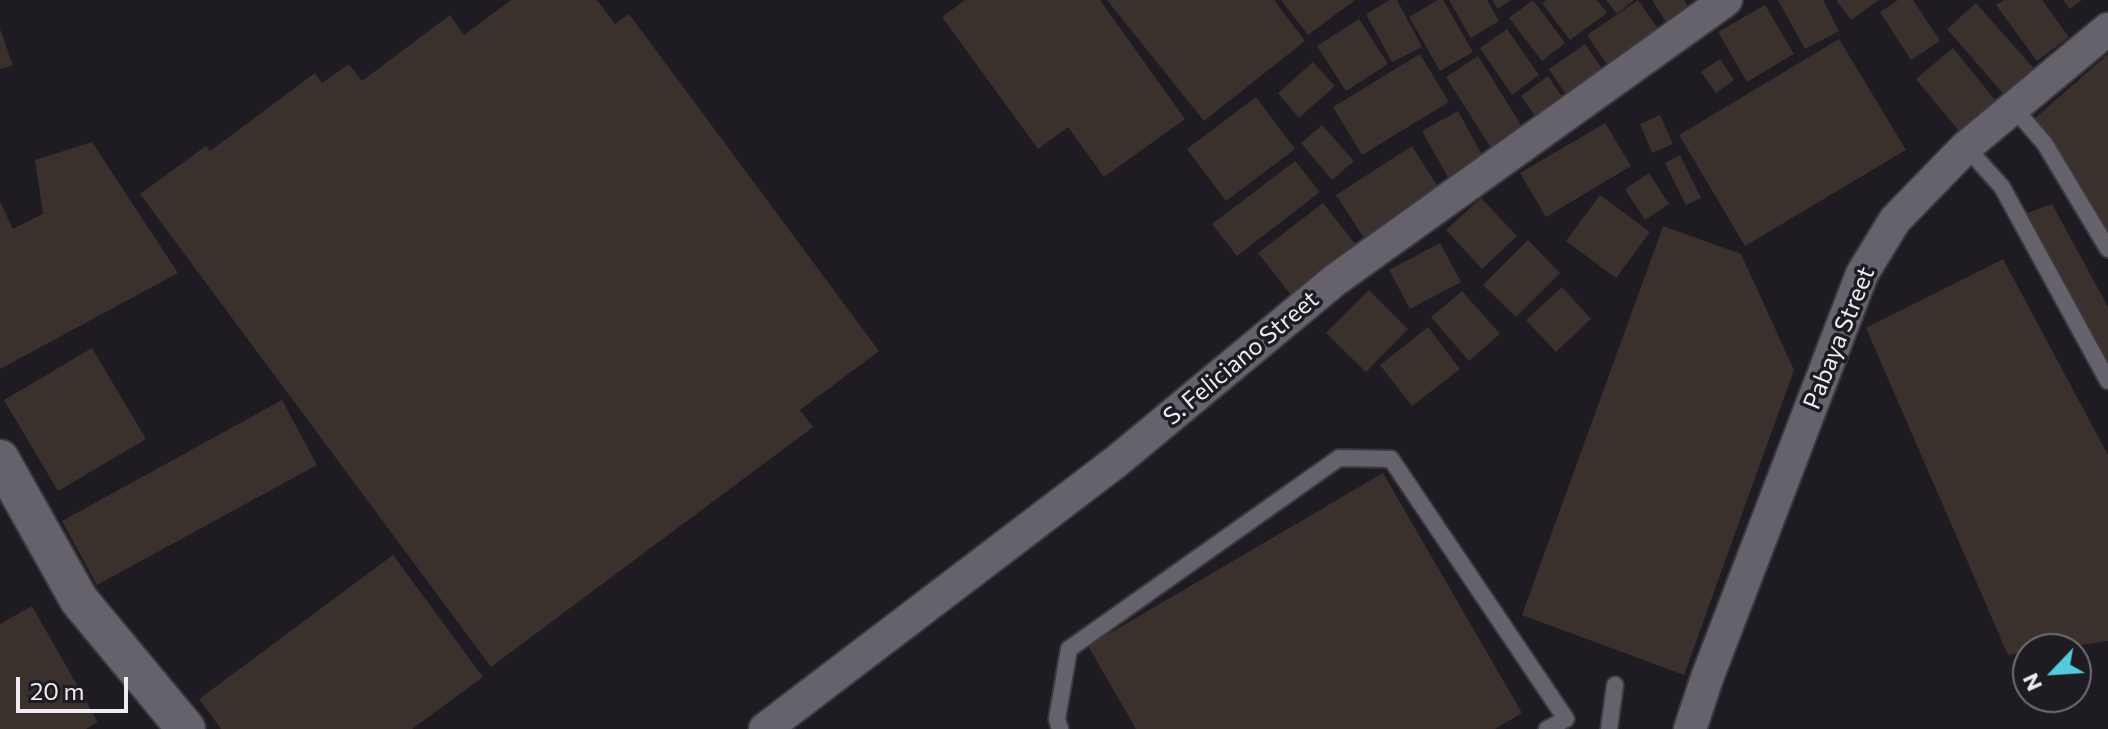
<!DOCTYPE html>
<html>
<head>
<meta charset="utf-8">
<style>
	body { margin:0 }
	#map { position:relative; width:2108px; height:729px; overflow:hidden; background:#1e1b23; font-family:Commissioner,sans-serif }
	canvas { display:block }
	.north { position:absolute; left:2012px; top:633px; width:80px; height:80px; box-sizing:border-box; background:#1e1b23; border:2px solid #716f76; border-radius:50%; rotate:245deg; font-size:22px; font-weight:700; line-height:32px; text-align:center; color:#eeecf2 }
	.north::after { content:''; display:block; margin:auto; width:28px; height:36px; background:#53cbdc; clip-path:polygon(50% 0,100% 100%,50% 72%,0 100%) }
	.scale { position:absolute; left:16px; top:677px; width:112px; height:36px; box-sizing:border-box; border:4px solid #eeecf2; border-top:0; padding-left:10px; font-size:24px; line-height:28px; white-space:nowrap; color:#eeecf2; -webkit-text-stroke:6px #1e1b23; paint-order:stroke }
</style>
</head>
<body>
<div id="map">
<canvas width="2108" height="729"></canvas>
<div class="north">N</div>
<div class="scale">20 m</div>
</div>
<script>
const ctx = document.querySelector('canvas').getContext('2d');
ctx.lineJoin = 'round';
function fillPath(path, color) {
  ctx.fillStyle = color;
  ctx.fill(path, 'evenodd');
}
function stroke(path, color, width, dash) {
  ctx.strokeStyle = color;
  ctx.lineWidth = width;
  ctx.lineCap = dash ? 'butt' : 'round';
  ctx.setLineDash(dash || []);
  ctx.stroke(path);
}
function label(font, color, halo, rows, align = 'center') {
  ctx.font = font + ' Commissioner,sans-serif';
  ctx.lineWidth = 7;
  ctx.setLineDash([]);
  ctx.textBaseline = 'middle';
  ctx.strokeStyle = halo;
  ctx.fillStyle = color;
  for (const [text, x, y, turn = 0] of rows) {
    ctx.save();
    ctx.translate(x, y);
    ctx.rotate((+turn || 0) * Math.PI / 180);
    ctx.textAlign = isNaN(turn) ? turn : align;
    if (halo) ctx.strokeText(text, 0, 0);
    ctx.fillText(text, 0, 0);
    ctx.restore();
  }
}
fillPath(new Path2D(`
	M511,0h86l18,24 14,-10 250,337 -79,59 13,17 -322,240 -351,-473 66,-48 4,5 105,-78 7,10 27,-19 13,17 88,-66 14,20z
	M965,0h135l85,119 -81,58 -36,-50 -30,22 -96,-132z
	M1107,0h167l31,41 -101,80z
	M1281,0h74l-47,35z
	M1390,0h7l25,47 -30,15 -26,-48z
	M1438,0h5l30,52 -33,19 -31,-54z
	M1449,0h38l12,21 -28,17z
	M1492,0h19l-13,9z
	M1533,0l32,43 -23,18 -33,-43z
	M1547,0h50l10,13 -37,27 -28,-37z
	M1606,0h28l-17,14z
	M1638,0l25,36 -51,36 -25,-37z
	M1652,0h32l8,13 -23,14z
	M1778,0h45l16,31 -34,18z
	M1836,0h43l-28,20z
	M1898,0h15l27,41 -29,19 -31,-48z
	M2004,0h38l27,37 -32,24 -41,-56z
	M2063,0h19l-12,9z
	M1976,3l60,68 -30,26 -59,-68z
	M1765,5l29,49 -47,28 -29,-50z
	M1359,19l29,45 -42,27 -29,-45z
	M0,29l13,36 -13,4z
	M1507,29l32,46 -27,20 -32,-47z
	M1839,39l67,111 -161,96 -66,-111z
	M1585,44l22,32 -37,25 -21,-32z
	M1953,48l47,58 -37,30 -47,-57z
	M1420,54l29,48 -87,53 -29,-48z
	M2108,54v176l-74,-111z
	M1478,56l45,72 -32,20 -45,-71z
	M1720,59l14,21 -18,13 -15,-21z
	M1313,62l22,24 -36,32 -21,-25z
	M1548,76l21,31 -27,19 -21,-30z
	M1256,97l39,52 -69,52 -39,-52z
	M1458,111l28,51 -36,19 -28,-50z
	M1660,115l13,29 -21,9 -12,-29z
	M1605,123l26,43 -85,51 -26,-44z
	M1322,125l32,36 -22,19 -31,-37z
	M92,142l86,131 -178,96v-167l13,27 30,-15 -8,-54z
	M1412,146l31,49 -75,49 -32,-49z
	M1680,155l21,43 -15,7 -21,-42z
	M1295,161l25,31 -83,64 -25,-32z
	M1649,173l20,31 -24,16 -20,-31z
	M1600,195l50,37 -34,46 -50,-37z
	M1481,198l36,38 -35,33 -36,-39z
	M1323,203l36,46 -65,50 -36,-46z
	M2052,204l56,103v66l-84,-159z
	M1663,226l78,28 53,116 -110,305 -162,-60z
	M1528,240l32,33 -44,44 -33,-32z
	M1440,243l21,39 -51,27 -21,-39z
	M2003,259l105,196v186l-56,8h-24v3l-20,3 -142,-327z
	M1562,287l29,32 -35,33 -30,-32z
	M1369,290l39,39 -42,43 -40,-39z
	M1462,291l38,43 -31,27 -38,-44z
	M1428,327l32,42 -48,37 -32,-41z
	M92,348l54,91 -88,52 -54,-91z
	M282,400l35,65 -220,120 -35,-64z
	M1383,473l139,240 -27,16h-359l-48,-83z
	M393,555l90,122 -71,52h-191l-22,-30z
	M32,606l66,116 -12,7h-86v-105z`), '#3a312d');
const service = new Path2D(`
	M2012,106l33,38 63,105
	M1966,147l36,40 106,194
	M1060,729l-3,-10 12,-70 270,-191 52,1 175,260 -19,10
	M1609,729l6,-44`);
const minor = new Path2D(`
	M765,729l352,-268 218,-181 391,-280
	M1690,729l17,-51 155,-404 33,-54 71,-73 142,-118`);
const tertiary = new Path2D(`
	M0,459l79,141 107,129`);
stroke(service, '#3b393f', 20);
stroke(minor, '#3b393f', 36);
stroke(tertiary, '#3b393f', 42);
stroke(service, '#65626b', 16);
stroke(minor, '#65626b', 32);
stroke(tertiary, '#65626b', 38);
label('24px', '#eeecf2', '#1e1b23', [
	["Pabaya Street",1839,338,-68],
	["S. Feliciano Street",1241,358,-40]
]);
</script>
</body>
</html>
